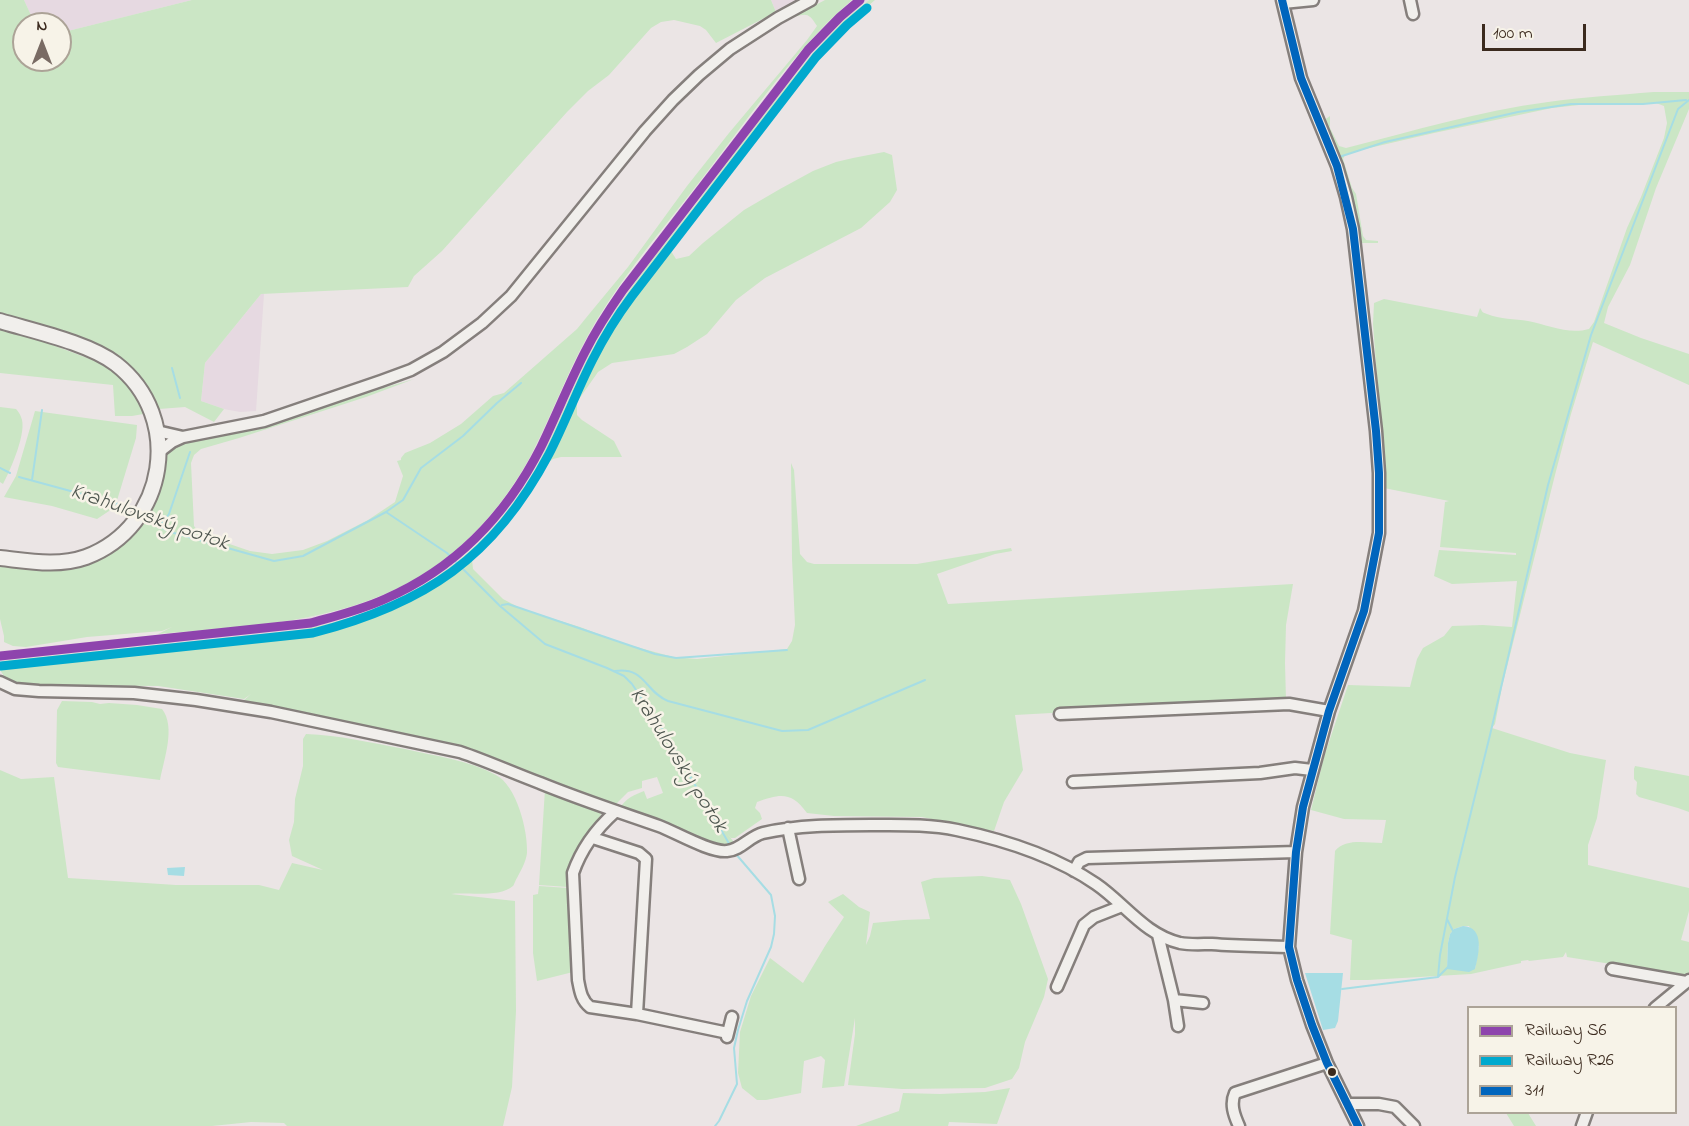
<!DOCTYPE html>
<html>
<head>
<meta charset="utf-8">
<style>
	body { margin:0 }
	#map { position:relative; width:1689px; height:1126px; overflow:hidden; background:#ebe5e5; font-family:"Indie Flower",sans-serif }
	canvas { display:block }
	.legend { position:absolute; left:1467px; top:1006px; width:210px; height:108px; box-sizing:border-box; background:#f7f3e8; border:2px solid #aca397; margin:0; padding:8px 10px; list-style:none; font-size:18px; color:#3b2a1e }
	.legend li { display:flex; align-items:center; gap:12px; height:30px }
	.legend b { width:30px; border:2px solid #aca397 }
	.north { position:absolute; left:12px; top:12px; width:60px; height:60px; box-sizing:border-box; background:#f7f3e8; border:2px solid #aca397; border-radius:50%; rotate:0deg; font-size:16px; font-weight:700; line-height:24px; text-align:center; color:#3b2a1e }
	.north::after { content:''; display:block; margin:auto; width:21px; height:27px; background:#796b64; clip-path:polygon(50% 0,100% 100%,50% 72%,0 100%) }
	.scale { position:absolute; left:1482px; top:24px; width:104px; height:27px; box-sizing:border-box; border:3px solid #3b2a1e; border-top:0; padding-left:8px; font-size:18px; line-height:21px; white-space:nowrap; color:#3b2a1e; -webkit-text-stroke:4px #f7f3e8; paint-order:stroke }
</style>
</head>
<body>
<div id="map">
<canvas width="1689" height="1126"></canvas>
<ul class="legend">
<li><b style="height:8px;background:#8e44ad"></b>Railway S6</li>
<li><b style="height:8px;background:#00a9ce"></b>Railway R26</li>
<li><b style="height:8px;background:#0065bd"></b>311</li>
</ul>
<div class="north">N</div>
<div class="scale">100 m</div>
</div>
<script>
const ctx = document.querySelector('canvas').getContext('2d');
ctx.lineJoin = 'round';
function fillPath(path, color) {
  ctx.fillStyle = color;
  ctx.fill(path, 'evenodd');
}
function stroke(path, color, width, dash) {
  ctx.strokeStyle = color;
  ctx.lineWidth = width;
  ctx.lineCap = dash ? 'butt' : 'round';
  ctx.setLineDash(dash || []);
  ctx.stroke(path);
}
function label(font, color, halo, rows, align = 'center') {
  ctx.font = font + ' "Indie Flower",sans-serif';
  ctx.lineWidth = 5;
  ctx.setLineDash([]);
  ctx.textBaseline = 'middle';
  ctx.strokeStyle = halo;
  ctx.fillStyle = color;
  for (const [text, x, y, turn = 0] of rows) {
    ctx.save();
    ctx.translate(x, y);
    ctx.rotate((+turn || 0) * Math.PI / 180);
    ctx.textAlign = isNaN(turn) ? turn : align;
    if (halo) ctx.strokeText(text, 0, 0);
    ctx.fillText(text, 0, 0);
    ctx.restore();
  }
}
fillPath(new Path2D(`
	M24,0h168l-132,33v-9h-25z
	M771,0h29l-24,12z
	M852,0h17l-7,5 -65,68 -163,211 -28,41 -13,22 -48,104 -24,42 -28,35 -40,38 -35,23 -38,19 -44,15 -24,5 -44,6 -268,27v-10l291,-30 42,-9 43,-14 19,-8 31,-17 20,-15 40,-37 26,-34 23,-40 49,-105 13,-22 29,-42 163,-212 33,-38z
	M261,294h3l-8,117 -16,1 -16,-3 -23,-8 4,-38z`), '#e6d9e1');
fillPath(new Path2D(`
	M0,0h24l11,24h-11v36h36v-27l132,-33h579l5,12 -60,31 -10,-13 -6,-4 -26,-6 -13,2 -10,6 -42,47 -21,16 -21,21 -125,139 -28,25 -6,11 -147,7 -56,69 -4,38 23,8 -10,13 -29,-15 -26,2 -22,-34 -36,-25 -101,-35z
	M825,0h27c-56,48 -97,110 -142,168 -38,50 -81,99 -114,153 -24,40 -40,84 -61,126 -26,53 -68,102 -120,132 -78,45 -169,47 -257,55l14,-7 -10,4 -75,6 -61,10 -13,-1 -9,-4v-6l-4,-17v-54l45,3 84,-33 20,-21 13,-29 6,-39 128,-33 118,-34 -48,18 -127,41 -38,11 -7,6 -3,8 3,63 4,5 11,6 41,14 22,3 31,-4 24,-9 41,-21 27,-18 8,-26 -6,-15 4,-1v-2l4,-5 25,-10 31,-19 32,-28 11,-3 73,-64 13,-16 38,-46 59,-81 42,-53 78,-93 10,-14c-8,-13 -10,-13 -24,-9z
	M869,0h6l-22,19 -38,42 -36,47 -60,75 -48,68 5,8 13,-3 14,-13 41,-33 36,-21 33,-18 23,-9 17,-4 31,-6 8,3 5,35 -7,12 -29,26 -96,50 -29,22 -29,34 -20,13 -13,7 -62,9 -14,9 -21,30v13l5,5 32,21 8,16h-61l-8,2 -4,3 -19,29 -58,68 1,10 30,30 19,10 58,18 42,16 51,14 24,2 90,-10 5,-8 3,-16 -3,-66 -1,-96 3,7 6,84 7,8 7,2h103l94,-16 1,3 -17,3 -58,20 11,30 345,-20 -7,41 -1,38 1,37 -271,15 8,55 -19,32 -10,29 -30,-5 -42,-9 -88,-1 -27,-3c-16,-22 -27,-19 -50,-11l-2,6 5,5 2,6 -27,19h-4l-4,-5 6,8 -1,2 -10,3 -48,-20 -54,-18c6,-10 14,-13 24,-17l3,8 16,-6 -6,-16 -15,4v7l-14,4 -14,14 -150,-58 -221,-47 8,-7 -7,5 -86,-13 -117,-1 -21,1 -14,-7 -6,-9v-6l2,-3 290,-30c113,-18 200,-75 252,-179 21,-42 37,-87 62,-127 26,-42 59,-81 89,-120 39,-51 77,-102 117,-151l31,-33z
	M1654,92h35v17l-33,79 -26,77 -22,42 -4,16 37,15 48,16v31l-96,-43 -22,72 -15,57 -54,216 -7,37 -3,4 78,25 36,7 -9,58 -9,27v20l101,23v23l-8,29 8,2v33l-52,-5 -26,-6 -44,-7 -1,-5 -3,5 -34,4 -1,-1 -7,1v2l-50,11 -103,6h-18l2,-40 -22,-6 5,-83c10,-13 32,-8 47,-8l4,-23 -42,-1 -33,-9 13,-53 24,-72 62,2 7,-28 6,-11 21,-12 8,-10 31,-1 29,2 5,-46 -65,3 -18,-8 5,-26 77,5v-2l-76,-6 5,-45 4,-1 -65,-13 -1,-31 -10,-133 1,-21 10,-4 93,18 3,-9c3,4 1,4 7,6 13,5 28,5 41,7 20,4 41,14 61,8l5,-7 33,-94 14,-31 23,-59 3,-15 -3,-17 -8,-3 -68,1 -36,4 -118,25 -69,16 -20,6 -2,4 9,29 4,6 7,42 3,4 12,1v2h-17c-10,-43 -20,-82 -38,-122l7,-5v12l9,18 7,2c67,-17 134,-37 202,-46 35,-5 70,-7 106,-10zM1463,926h6l10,20 -4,23h-28l1,-26 2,-9 4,-5z
	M0,328l42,13 72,27 24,22 11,23 -17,3h-17l-2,-31 -113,-12z
	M0,407l16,2c2,2 4,5 5,8 7,14 -11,54 -18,67l-3,-2z
	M35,411l102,14 -1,13 -21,69 -18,12 -45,-13 -48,-9 12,-21z
	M62,701l30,1 8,2 9,-1 28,2 25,4c14,18 2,50 -2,71l-102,-13 -2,-4 1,-53z
	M306,734c33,1 66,9 99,15 30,7 63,11 91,26 21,11 32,56 31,78 -1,9 -6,17 -10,25 -1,1 -3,7 -4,8 -14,12 -45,6 -62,8l64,7 1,110 -4,76 -9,39h-216l-3,-3 -33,-1 -39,4h-212v-356l21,9 33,-2 14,101 108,7h83l20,5 13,-27 31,7 -31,-14 -3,-16 5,-18 1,-23 8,-33v-27z
	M1635,766l54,10v36l-11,-4 -39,-11 -3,-3 1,-12 -3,-3v-10z
	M545,789l52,20 4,5 -2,6 -7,8 -15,22 -8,18 -1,19 -29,-2z
	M982,876l28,4 11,24 27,75 -4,18 -19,45 -6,26 -7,11 -27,9 -83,1 -54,-4 7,-51v-16l-11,68 -22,2 3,-28 -4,-4 -17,5 -3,32 -35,7h-9l-15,-12 -4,-15 2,-41 11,-36 19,-38 33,25 22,-37 19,-29 -16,-15 15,-8 16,13 11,5 -4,33 4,-9 3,-13 31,-3 26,-1 -9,-37 13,-4z
	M539,886l29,2 5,84 -36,9 -4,-28v-58l5,-1z
	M1010,1088l-13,36 -48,-2 -1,4h-92l43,-15 4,-18 37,1 45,-2z
	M1506,1113h22l8,13h-22z`), '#cbe6c5');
fillPath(new Path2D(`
	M185,867l-1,9 -16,-1 -1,-7z
	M1463,926c22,1 16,28 12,43l-6,3 -22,-3 1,-26 2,-9 4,-5z
	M1305,973h38l-5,48 -3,7 -12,2z`), '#a6dde4');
stroke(new Path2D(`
	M1339,157l46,-15 133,-30 53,-8h72l43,-4
	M172,368l8,30
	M0,468l10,5
	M19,477l103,28 13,8
	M32,480l10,-70
	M386,512l17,-12 18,-32 42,-32 34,-33 24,-20
	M143,517l17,10 14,6 100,28 29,-5 83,-44 61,41 53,53 45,38 62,24 17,8 8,8 33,49 66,114
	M160,526l9,-12 21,-62
	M502,605l6,-1 147,50 21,4 111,-8
	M615,671c31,-4 29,20 53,30l114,30 26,-1 117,-50
	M1447,919l7,14
	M1438,977l11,-11
	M1342,989l96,-12 2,-22 15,-78 35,-142 58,-250 43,-150 87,-226 11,-9
	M715,1126l4,-5 18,-37 -3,-36 4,-18 9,-29 24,-54 3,-13 1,-18 -4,-21 -36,-42`), '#a6dde4', 2);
const minor = new Path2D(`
	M1282,0l19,78 36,88 9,31 7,32 23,202 3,42v60l-15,78 -35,100 -26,96 -7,45 -7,95 8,33 15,45 15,38 31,63
	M1410,0l3,14
	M1283,3l30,-3
	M157,431l26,6
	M159,452l13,-10 11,-5 81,-16 117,-40 30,-11 32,-18 39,-29 29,-27 134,-165 28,-31 26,-25 31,-26 48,-31 33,-18
	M0,682l15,7 24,2 95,2 62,7 75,12 189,40c27,9 53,21 80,31 39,16 79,29 119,43 16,6 52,27 68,25 14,-1 23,-15 36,-18 35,-8 72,-8 108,-8 29,0 58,-1 86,5 48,10 98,26 139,54 28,19 49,51 84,59 10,2 22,1 32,1 25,2 51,2 77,3
	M1060,714l229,-10 40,7
	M1073,782l187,-9 35,-5 17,2
	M615,812c-18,16 -34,38 -42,61l5,107c2,10 3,20 12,27l47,7 91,19
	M788,828l11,51
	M593,838l46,15 7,6 -9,155
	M1074,871l5,-9 8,-4 209,-6
	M1158,935l16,65 4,26
	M1612,969l74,13
	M1057,987l27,-62 10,-8 28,-11
	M1174,1000l29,3
	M1655,1008l34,-28
	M727,1037l5,-20
	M1347,1104h32l16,3 19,19
	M1239,1126c-5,-11 -9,-22 -4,-33l92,-30
	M1582,1126l5,-14`);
const major = new Path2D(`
	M0,321c33,10 89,22 116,43 68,53 52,162 -30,193 -28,10 -58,4 -86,1`);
stroke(minor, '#857f7c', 15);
stroke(major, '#857f7c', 18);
stroke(minor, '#f1efec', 10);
stroke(major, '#f1efec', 14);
stroke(new Path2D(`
	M1282,0l19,78 36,88 16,63 23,202 3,42v60l-15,78 -35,100 -26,96 -7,45 -7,95 8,33 15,45 15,38 31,63`), '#0065bd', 8);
stroke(new Path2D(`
	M0,656l311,-33c25,-7 50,-13 74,-24 71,-31 121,-83 156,-152 15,-31 28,-64 44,-95 11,-22 24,-42 38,-62l185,-240 32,-33 20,-17`), '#8e44ad', 9);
stroke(new Path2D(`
	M1,666l312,-33c112,-29 181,-75 236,-179 16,-31 28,-64 44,-95 11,-22 24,-43 39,-63l184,-239 31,-32 20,-17`), '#00a9ce', 9);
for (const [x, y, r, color] of [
	[1332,1072,5,"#3b2a1e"]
]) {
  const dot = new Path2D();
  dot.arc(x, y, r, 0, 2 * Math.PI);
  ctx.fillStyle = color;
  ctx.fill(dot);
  stroke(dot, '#f7f3e8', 2);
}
label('italic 22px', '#4e564f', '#f7f3e8', [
	["Krahulovský potok",149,519,19],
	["Krahulovský potok",677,761,58]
]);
</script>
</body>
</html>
